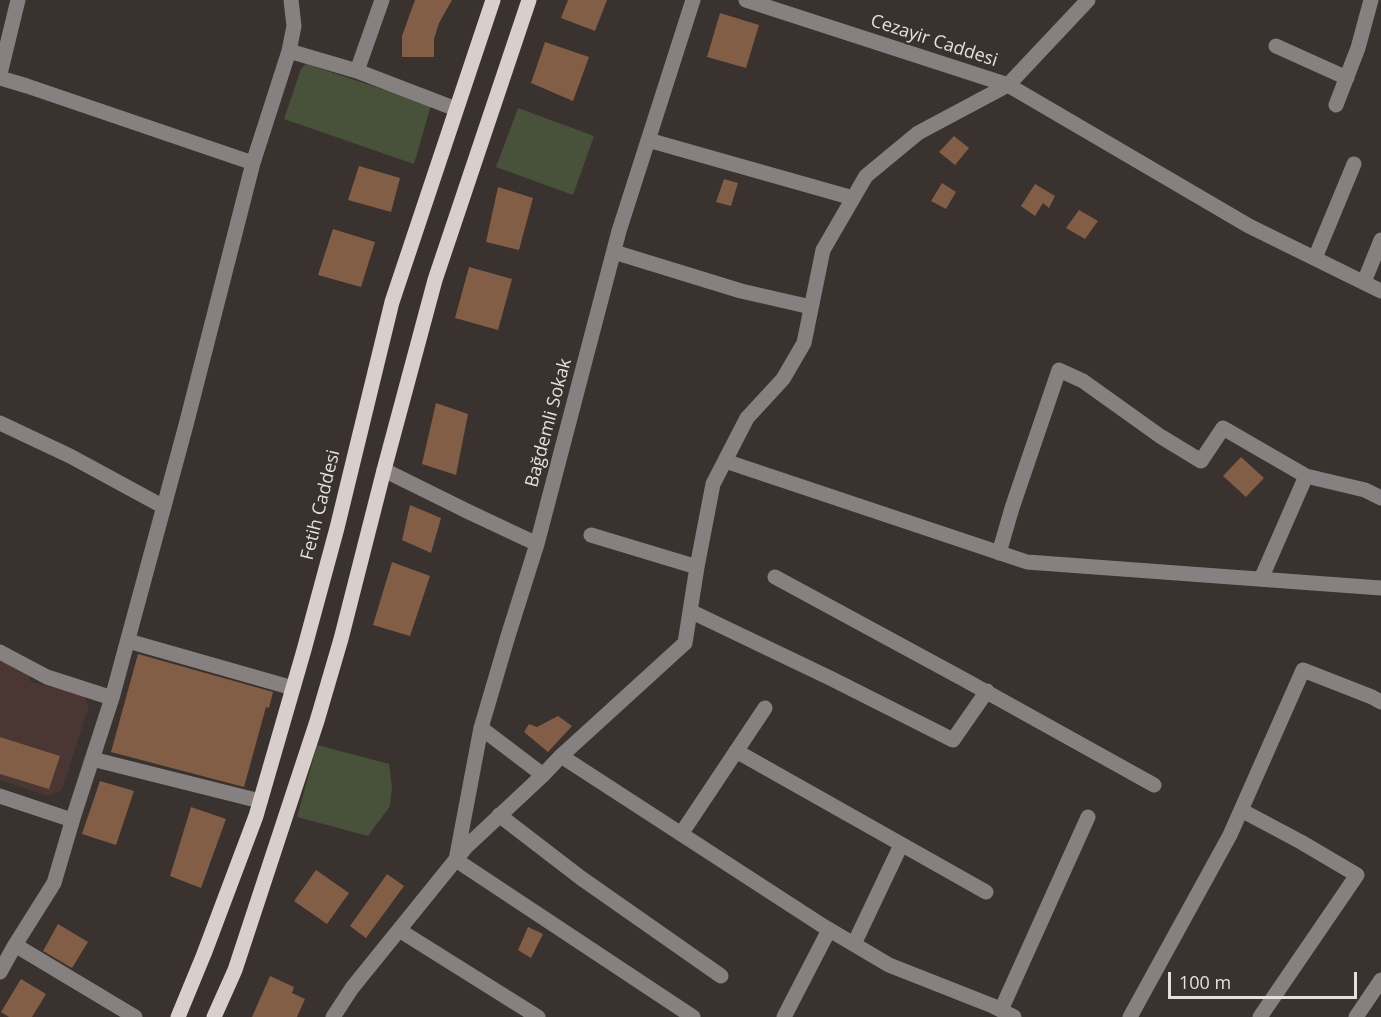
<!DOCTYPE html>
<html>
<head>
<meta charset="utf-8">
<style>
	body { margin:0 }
	#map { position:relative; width:1381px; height:1017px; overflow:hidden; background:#39322e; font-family:"Open Sans",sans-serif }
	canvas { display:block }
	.scale { position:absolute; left:1168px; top:972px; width:189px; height:27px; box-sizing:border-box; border:3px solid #e5e0dd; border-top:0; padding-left:8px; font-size:18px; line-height:21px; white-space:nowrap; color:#e5e0dd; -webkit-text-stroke:4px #39322e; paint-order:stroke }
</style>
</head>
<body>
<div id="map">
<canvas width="1381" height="1017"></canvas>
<div class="scale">100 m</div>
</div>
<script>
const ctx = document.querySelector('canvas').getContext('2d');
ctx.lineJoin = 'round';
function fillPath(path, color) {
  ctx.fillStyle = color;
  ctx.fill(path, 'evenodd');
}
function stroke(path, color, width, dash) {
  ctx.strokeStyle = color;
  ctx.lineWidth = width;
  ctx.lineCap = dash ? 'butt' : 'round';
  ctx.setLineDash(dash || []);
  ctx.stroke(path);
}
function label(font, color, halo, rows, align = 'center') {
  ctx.font = font + ' "Open Sans",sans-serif';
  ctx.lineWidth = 4.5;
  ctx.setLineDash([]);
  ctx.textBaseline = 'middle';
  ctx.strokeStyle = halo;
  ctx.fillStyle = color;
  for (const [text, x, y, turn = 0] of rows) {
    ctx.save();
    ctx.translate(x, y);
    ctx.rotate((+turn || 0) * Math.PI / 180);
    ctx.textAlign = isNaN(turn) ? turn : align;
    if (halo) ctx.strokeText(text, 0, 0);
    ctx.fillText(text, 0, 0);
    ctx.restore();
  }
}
fillPath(new Path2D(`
	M0,657l28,15 3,10 52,13 6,11 -27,84 -14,6 -48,-16z`), '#4a3632');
fillPath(new Path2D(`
	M306,64l125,41 -17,59 -130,-45 17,-50z
	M518,108l76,28 -21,59 -77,-28z
	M317,745l72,19 3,23 -2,19 -22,30 -71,-19z`), '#48523b');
fillPath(new Path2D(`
	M415,0h37l-13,23 -5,16v18h-32v-21z
	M568,0h39l-12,31 -34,-13z
	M720,13l39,12 -13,43 -39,-11z
	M545,42l44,15 -16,44 -42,-18z
	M954,136l15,12 -14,17 -16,-13z
	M359,166l41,12 -9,34 -43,-12z
	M724,179l14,4 -7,23 -15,-4z
	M942,183l14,9 -10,17 -15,-8z
	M1035,184l20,12 -6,12 -6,-5 -8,13 -14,-10z
	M498,187l35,11 -14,52 -33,-8z
	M1079,210l19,11 -13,18 -19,-11z
	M333,229l42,13 -14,45 -43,-12z
	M469,267l43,12 -14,51 -43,-12z
	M436,403l32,11 -12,61 -34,-11z
	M1241,457l23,21 -18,19 -23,-21z
	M410,505l31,13 -10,35 -29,-13z
	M392,562l38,14 -20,60 -37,-11z
	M138,654l135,38 -4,16 -3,-1 -22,80 -133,-35z
	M558,716l14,10 -24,26 -24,-20 5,-8 8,3z
	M0,737l60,19 -11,33 -49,-15z
	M100,781l34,10 -18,54 -34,-11z
	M191,807l35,12 -25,69 -31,-12z
	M316,870l33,23 -22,31 -33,-23z
	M387,874l17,12 -38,52 -16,-12z
	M58,924l30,18 -16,26 -29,-17z
	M528,927l15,7 -12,24 -13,-8z
	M270,976l24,11 -2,6 13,6 -8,18h-45z
	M21,979l25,15 -14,23h-23l-8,-5z`), '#835e46');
stroke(new Path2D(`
	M693,0l-74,231 -82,313 -29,92 -27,92 -25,132 237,157
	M746,0l262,85 241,141 132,65
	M1276,46l71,32
	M289,51l68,20 99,38
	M357,71l25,-71
	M0,74l18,-74
	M0,78l27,8 226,77
	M1336,105l22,-57 13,-48
	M648,140l205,58
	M614,252l127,39 70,16
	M1315,258l39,-94
	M1364,282l17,-42
	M0,423l70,33 94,51
	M725,461l302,101 354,26
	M384,470l85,42 68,32
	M591,535l106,32
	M999,553l13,-45 47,-138 24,11 77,55 41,25 22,-33 83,48
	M775,577l190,103 189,105
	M1261,579l45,-103 59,14 16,8
	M690,611l142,68 121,61 34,-49
	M128,641l165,47
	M0,652l47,25 65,21
	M481,728l62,47
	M736,751l250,141
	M561,756l262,170 66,39 104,41 21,11
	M92,759l168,42
	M0,796l72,24
	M1241,810l60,32 56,33 -97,142
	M499,815l82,63 140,98
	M681,834l84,-126
	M399,930l139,87
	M854,944l47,-99
	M15,945l120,72
	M0,972l15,-27 39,-62 20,-68 38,-117 74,-273 67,-262 36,-112 5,-25 -3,-26
	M1001,1010l87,-193
	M333,1017l19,-29 114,-141 77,-72 18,-19 124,-113 12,-76 16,-83 34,-66 36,-39 21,-36 19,-93 43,-74 52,-43 90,-48 80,-85
	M784,1017l45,-87
	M1130,1017l100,-182 73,-165 69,27 9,5
	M1356,1017l25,-37`), '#868180', 15);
stroke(new Path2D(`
	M178,1017l26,-63 52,-138 48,-166 33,-122 55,-226 101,-302
	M214,1017l21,-47 82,-249 24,-82 43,-169 51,-190 94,-280`), '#d8cecc', 15);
label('18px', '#e5e0dd', '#39322e', [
	["Cezayir Caddesi",934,41,18],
	["Bağdemli Sokak",549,423,-75],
	["Fetih Caddesi",321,505,-76]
]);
</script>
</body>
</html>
